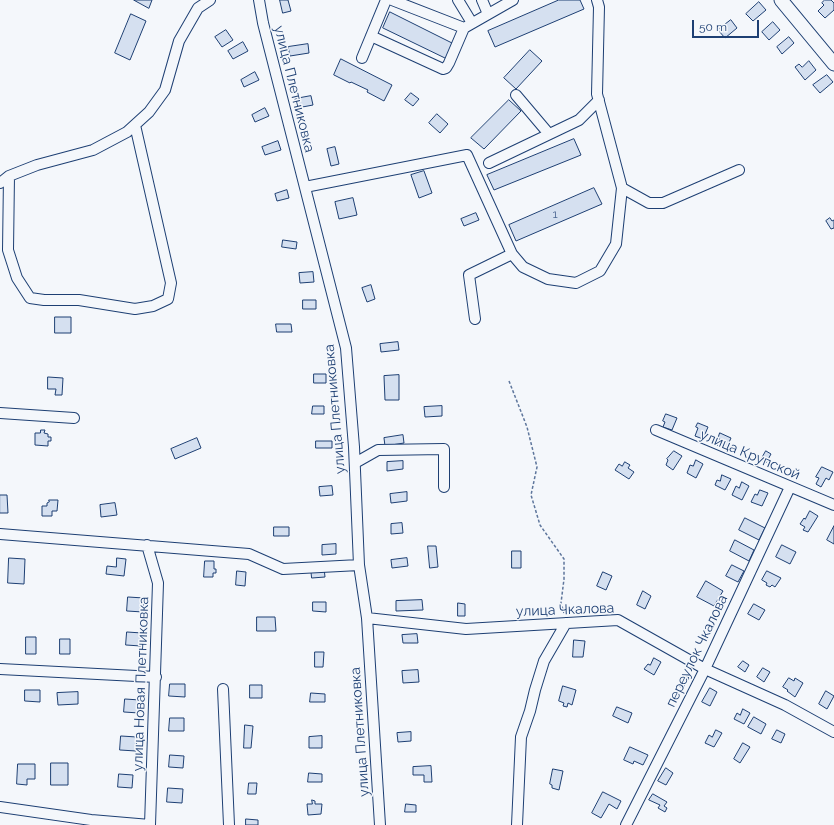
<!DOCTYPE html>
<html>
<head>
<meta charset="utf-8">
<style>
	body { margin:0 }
	#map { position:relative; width:834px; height:825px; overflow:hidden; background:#f4f7fb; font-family:Raleway,sans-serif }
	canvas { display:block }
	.scale { position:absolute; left:692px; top:20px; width:67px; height:18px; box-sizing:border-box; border:2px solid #1d3f73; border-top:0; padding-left:5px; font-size:12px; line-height:14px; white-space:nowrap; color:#1d3f73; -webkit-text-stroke:3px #f4f7fb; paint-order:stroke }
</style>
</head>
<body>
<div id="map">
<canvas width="834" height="825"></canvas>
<div class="scale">50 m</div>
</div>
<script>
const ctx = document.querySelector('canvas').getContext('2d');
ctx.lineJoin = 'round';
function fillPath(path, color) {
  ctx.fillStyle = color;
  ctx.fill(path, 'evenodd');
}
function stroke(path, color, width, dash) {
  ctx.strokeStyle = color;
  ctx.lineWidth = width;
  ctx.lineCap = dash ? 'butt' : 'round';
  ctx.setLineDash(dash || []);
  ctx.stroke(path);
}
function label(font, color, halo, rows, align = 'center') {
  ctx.font = font + ' Raleway,sans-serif';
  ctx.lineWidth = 3;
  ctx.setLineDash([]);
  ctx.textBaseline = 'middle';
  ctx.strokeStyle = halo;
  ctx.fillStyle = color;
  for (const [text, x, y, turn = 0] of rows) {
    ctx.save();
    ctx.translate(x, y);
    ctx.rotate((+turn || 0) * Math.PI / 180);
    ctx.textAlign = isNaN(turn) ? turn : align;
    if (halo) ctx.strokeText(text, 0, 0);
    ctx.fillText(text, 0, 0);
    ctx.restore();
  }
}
const building = new Path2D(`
	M134,0h18l-3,8z
	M280,0h8l3,11 -8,2z
	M559,0h21l4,9 -89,38 -7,-16z
	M825,0h6l3,3v7l-9,8 -7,-7 6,-6 -2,-2z
	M759,2l7,8 -13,11 -7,-7z
	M390,12l64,32 -7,15 -64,-31z
	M131,14l15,7 -16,39 -15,-7z
	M731,20l6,8 -12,10 -7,-8z
	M773,22l7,8 -11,10 -7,-8z
	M226,30l7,10 -11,7 -7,-10z
	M789,37l5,6 -12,11 -5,-7z
	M243,42l5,9 -15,8 -5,-8z
	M308,44l1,9 -19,3 -2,-9z
	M530,50l12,11 -26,28 -12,-11z
	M341,59l51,26 -8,16 -17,-9 1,-2 -17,-8 -1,1 -16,-8z
	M809,61l7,9 -11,10 -10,-13 4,-3 3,3z
	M255,72l4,8 -15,7 -3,-7z
	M827,75l6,7 -13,11 -7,-8z
	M411,93l8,6 -6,7 -8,-6z
	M311,96l2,9 -16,3 -2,-9z
	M509,100l12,11 -37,38 -13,-11z
	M265,108l4,8 -14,6 -3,-7z
	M437,114l11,10 -8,9 -11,-10z
	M574,139l7,16 -87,35 -7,-15z
	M278,141l3,9 -16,5 -3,-8z
	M335,147l4,17 -8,2 -4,-17z
	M424,171l8,22 -13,5 -8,-23z
	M594,188l8,16 -86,37 -7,-16z
	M287,190l2,8 -12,3 -2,-7z
	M353,198l4,17 -18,4 -4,-17z
	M476,213l3,7 -15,6 -3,-7z
	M830,218l2,3 2,-1v8l-3,1 -5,-8z
	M283,240l14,2 -1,7 -14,-2z
	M313,272l1,10 -14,1 -1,-10z
	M371,285l4,14 -8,3 -5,-14z
	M303,300h13v9h-13z
	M55,317h16v16h-16z
	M276,324h15l1,8h-15z
	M398,342l1,8 -18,2 -1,-8z
	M314,374h12v9h-12z
	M399,375v25h-14l-1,-24z
	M48,377l15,1 -1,17h-7l1,-6h-8z
	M313,406h11v8h-12z
	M442,406v10l-17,1 -1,-10z
	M666,414l11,4 -5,12 -9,-3 2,-5 -2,-1z
	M698,423l10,4 -5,12 -8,-3 3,-8 -2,-1z
	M41,430h4l-1,3 4,1v3h3v4h-3v5l-13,-1v-12h5z
	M720,433l11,5 -5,11 -9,-4 3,-6h-2z
	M403,435l1,8 -19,3 -1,-8z
	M197,438l4,10 -26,11 -4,-10z
	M316,441h16v7h-16z
	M674,451l8,5 -9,14 -7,-5 2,-5 -1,-1z
	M766,451l5,3 -5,9 -5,-3z
	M696,460l7,4 -7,14 -9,-5 3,-8 3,1z
	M403,461v8l-16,2v-9z
	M625,462l5,3 -2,3 6,4 -5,7 -14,-9 4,-6 3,2z
	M822,467l11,5 -4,8 -3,-2 -5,9 -5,-3 3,-6 -3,-1z
	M722,475l9,4 -6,11 -10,-5 2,-5 3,1z
	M742,482l7,4 -7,14 -10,-5 4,-9 3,2z
	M332,486l1,9 -13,1 -1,-9z
	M760,490l8,3 -6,13 -11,-4 4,-8 2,1z
	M407,492v9l-16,2 -1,-9z
	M0,495h7l1,18h-8z
	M49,500h9l-1,11h-5v5h-10v-10h5v-3l2,-1z
	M115,503l2,12 -16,2 -1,-12z
	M810,511l8,5 -10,16 -5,-2 2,-3 -5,-3 4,-6 1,1z
	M745,518l20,10 -6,12 -20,-10z
	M402,523l1,10 -12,1v-10z
	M834,526v18l-7,-4z
	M274,527h15v9h-15z
	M735,540l19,10 -5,11 -19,-10z
	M336,544v10l-14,1v-10z
	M782,545l14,7 -6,12 -14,-7z
	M428,546h8l2,21 -8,1z
	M512,551h9v17h-9z
	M9,558l16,1 -1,25 -16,-1z
	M117,558l9,1 -2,17 -18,-2 1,-8 9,1z
	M407,558l1,8 -16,2 -1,-8z
	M205,561h9v8h2v4h-3v4h-9z
	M732,565l12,6 -6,11 -12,-6z
	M311,568h13l1,9 -13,1z
	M237,571l9,1 -1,14 -9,-1z
	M767,571l14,7 -6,9 -3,-2 -2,2 -4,-2 1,-2 -5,-3z
	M603,572l9,4 -6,14 -9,-4z
	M706,581l17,10 -9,15 -17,-9z
	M643,591l8,5 -6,13 -8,-4z
	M128,597l16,1 -1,14 -16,-1z
	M422,600l1,10 -27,1v-10z
	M313,602h13v10l-13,-1z
	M458,603l7,1v12h-7z
	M754,604l11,6 -6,10 -11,-6z
	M257,617h18l1,14h-19z
	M127,632l15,1 -1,13 -15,-1z
	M417,634l1,9h-15l-1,-8z
	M26,637h10v17h-10z
	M60,639h10v15h-10z
	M574,640l11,1 -2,16h-10z
	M315,652h9l-1,15h-8z
	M654,658l7,4 -7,13 -10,-6 4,-5 2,1z
	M743,661l6,4 -4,7 -7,-5z
	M763,668l7,4 -6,10 -7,-5z
	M418,670l1,12 -16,1 -1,-12z
	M685,675l4,3 -6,10 -4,-2z
	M789,678l5,3 1,-3 8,5 -8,14 -8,-6 1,-1 -5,-3z
	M170,684h15v13l-16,-1z
	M250,685h12v13h-12z
	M563,686l13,4 -4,15 -4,-2 -1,4 -4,-1 1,-3 -5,-2z
	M710,688l7,4 -7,14 -8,-4z
	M25,690h15v12l-15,-1z
	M826,691l8,5 -7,13 -8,-5z
	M78,692v12l-20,1 -1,-12z
	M311,693l14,1v8h-15z
	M125,699l15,1 -1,13 -15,-1z
	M617,707l15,6 -4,10 -15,-7z
	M743,709l7,4 -6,11 -10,-5 3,-6 3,2z
	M754,717l12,7 -5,10 -13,-7z
	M170,718h14v13h-15z
	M245,725l8,1 -2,22h-7z
	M716,730l6,3 -8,14 -9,-4 4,-8 3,2z
	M777,730l8,4 -4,9 -9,-4z
	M411,732v9l-13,1 -1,-9z
	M121,736l16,1 -1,14 -16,-1z
	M322,736v12h-13v-11z
	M743,743l7,4 -10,16 -6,-4z
	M630,747l18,8 -5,10 -9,-4 -1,3 -9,-4z
	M170,755l14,1 -1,12 -14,-1z
	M51,763h17v22h-17z
	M18,764h17v15h-8v6l-10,-1z
	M431,766l1,16h-8v-7h-11v-8z
	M666,768l7,5 -7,12 -8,-4z
	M553,769l10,2 -4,19 -7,-2v-3l-2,-1z
	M309,773l13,1v8h-14z
	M119,774l14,1 -1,13 -14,-1z
	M249,783h8l-1,11h-8z
	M168,788l15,1 -1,14 -15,-1z
	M603,792l18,9 -4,8 -8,-5 -8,14 -9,-5z
	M653,794l14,8 -3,4 3,2 -2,4 -7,-4 2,-3 -11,-5z
	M312,800l3,1v3h7l-1,10 -13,1 -1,-11h5z
	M406,804l10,1v7h-11z
	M246,819l12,1v5h-12z`);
fillPath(building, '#d5e0f0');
stroke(building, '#1d3f73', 1);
const minor = new Path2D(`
	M259,0l4,23 83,325 8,99 5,118 8,53 13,207
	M392,0l72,28 49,-28
	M458,0l14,23
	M482,0l6,14
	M371,36l72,33 3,-1 3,-5 15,-35
	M362,58l24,-58
	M516,95l33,39
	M489,163l90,-43 20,-20
	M9,176l-1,74 9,28 13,20 14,2h35l56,9 18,-3 15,-7 3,-16 -36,-158
	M0,183l9,-7 28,-11 56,-15 34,-18 22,-20 16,-22 14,-49 19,-33 12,-8
	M305,187l162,-32 45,99 -43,21 6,44
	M622,188l27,15h14l76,-33
	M512,254l11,13 25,12 28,4 24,-12 16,-27 6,-56 -25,-94 2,-87 -2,-7
	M0,413l74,5
	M656,430l178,75
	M355,463l23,-13 66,-1v38
	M0,534l249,20 34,15 76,-4
	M367,618l99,11 152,-9 87,49 80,36 49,27
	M0,669l156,8
	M223,689l6,136
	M0,807l91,13 59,5 8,-242 -11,-38
	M517,825l4,-88 9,-26 5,-21 9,-29 22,-38
	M626,825l79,-156 85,-182`);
const major = new Path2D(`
	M781,0l53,64`);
stroke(minor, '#1d3f73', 12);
stroke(major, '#1d3f73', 15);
stroke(new Path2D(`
	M509,381l18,46 10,40 -6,28 9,30 24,34v20l-3,24 3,10`), '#5e769c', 1.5, [3, 2]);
stroke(minor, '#f4f7fb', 10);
stroke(major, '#f4f7fb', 13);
label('12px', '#4b6792', null, [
	["1",555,214]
]);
label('14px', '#1d3f73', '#f4f7fb', [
	["улица Плетниковка",294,89,76],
	["улица Плетниковка",335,409,-95],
	["улица Крупской",750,455,23],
	["улица Чкалова",565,610,-2],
	["переулок Чкалова",697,651,-64],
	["улица Новая Плетниковка",141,684,-88],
	["улица Плетниковка",360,732,-94]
]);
</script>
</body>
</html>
